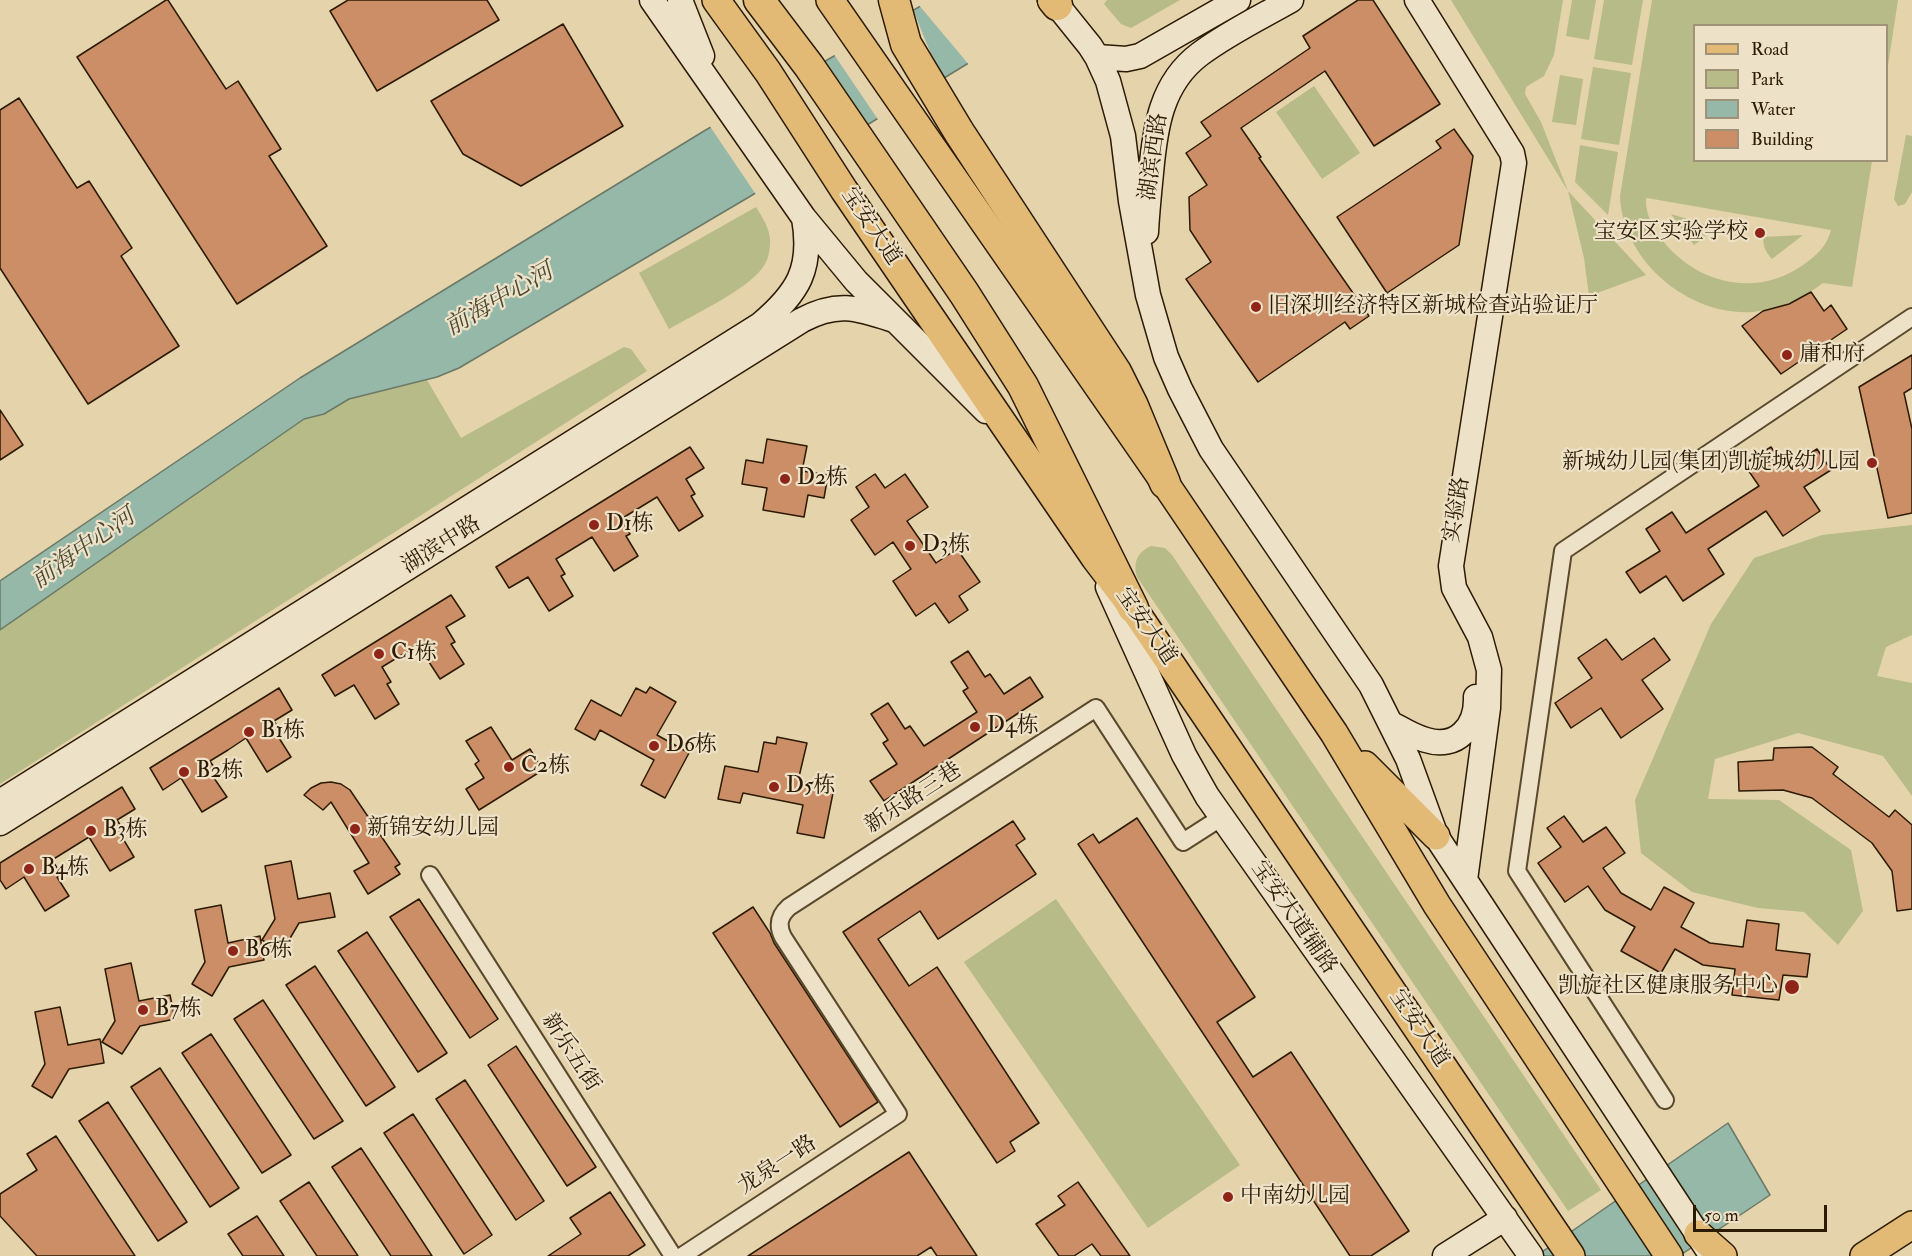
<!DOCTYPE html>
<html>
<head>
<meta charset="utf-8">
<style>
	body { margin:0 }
	#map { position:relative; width:1912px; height:1256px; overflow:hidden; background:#e4d3ab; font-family:"IM FELL Double Pica",serif }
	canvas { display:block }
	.legend { position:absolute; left:1693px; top:24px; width:195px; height:138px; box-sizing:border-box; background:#ede2c8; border:2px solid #a09279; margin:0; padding:8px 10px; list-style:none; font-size:18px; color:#2c1b02 }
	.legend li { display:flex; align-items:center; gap:12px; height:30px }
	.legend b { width:30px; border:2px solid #a09279 }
	.scale { position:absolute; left:1693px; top:1205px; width:134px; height:27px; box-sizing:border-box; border:3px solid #2c1b02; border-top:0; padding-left:8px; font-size:18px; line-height:21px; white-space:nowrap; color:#2c1b02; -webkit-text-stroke:4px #ede2c8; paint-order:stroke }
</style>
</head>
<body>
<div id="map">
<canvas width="1912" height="1256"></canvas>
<ul class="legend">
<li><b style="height:8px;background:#e2ba76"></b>Road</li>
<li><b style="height:16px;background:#b7bb87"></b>Park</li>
<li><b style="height:16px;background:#95b8a9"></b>Water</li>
<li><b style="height:16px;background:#cc8e67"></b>Building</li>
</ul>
<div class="scale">50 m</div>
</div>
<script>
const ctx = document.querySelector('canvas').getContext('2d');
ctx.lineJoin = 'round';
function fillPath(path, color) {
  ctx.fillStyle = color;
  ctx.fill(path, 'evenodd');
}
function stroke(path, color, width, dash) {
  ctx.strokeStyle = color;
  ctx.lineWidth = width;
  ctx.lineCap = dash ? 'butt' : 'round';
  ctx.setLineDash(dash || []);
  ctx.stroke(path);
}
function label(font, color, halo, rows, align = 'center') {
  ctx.font = font + ' "IM FELL Double Pica","Noto Serif SC",serif';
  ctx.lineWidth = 4.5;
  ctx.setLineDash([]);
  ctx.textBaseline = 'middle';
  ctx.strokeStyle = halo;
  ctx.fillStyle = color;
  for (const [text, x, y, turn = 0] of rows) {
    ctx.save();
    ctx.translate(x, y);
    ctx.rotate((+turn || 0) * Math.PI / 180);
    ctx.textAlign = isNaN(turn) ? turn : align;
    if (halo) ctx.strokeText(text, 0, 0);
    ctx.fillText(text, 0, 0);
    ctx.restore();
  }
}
fillPath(new Path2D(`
	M1107,0h73l-49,28 -10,-4 -17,-20z
	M1451,0h112l-9,55 -10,21 -18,11 -1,7 16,28 27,69 78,84 -57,21 -5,-38 -16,-67z
	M1572,0h24l-7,40 -23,-4z
	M1604,0h39l-11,65 -38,-6z
	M1652,0h246l-11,72 -1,-46h-192v134l178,1 -20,126 -29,-4c-21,16 -45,27 -71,29 -64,4 -130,-52 -132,-116zM1646,199l1,-1 184,32c-4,16 -15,26 -28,35 -46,33 -106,19 -140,-24 -9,-11 -18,-27 -17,-42z
	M1593,67l38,6 -12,72 -38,-6z
	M1560,75l23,4 -7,46 -24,-3z
	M1314,86l46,67 -38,26 -46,-67z
	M1906,135l6,1v56l-7,12 -7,2 -4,-7z
	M1580,145l38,7 -10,63 -33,-33z
	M756,207c6,10 14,21 14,34 0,7 -1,17 -5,23 -12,23 -72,51 -96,65l-30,-56z
	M1671,214l39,12 -6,12 -10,7z
	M1803,235l-31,24c-6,-6 -9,-13 -9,-22z
	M624,347l7,2 16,22 -647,413v-154l304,-211 20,-5 25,-15 78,-19 34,58z
	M1912,525v110l-26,12 -9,29 35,7v113l-29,-40 -85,-23 -83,26 -7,40 71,1 72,50 12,61 -25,34 -34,-33 -46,-4 -66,-16 -51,-39 -6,-53 76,-176 43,-66 68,-23z
	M1151,546l14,2 7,7 429,635 -33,21 -431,-634c-4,-14 0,-25 14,-31z
	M1056,899l184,266 -92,63 -184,-266z`), '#b7bb87');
const water = new Path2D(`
	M931,0l136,3 -318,194 -290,171 -22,9 -88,22 -25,15 -20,5 -304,211v-49l300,-203 404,-247z
	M1728,1123l42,72 -91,61h-143z`);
fillPath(water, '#95b8a9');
stroke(water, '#6b7966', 1.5);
fillPath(new Path2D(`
	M925,0h155l-110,66 -52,-62z
	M912,7l21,52 13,22 -67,40 -46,-68z
	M797,74l46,69 -86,53 -48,-71z`), '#e4d3ab');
const building = new Path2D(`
	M166,0h2l58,89 12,-8 43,68 -12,7 58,90 -90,58 -160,-247z
	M348,0h139l12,20 -122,71 -47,-80z
	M1358,0h15l67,104 -66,42 -49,-75 -84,57 20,29 -2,1 110,158 -19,13 -5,-7 -87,60 -72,-103 25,-17 -21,-32 -1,-33 18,-12 -21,-32 25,-17 -10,-14 109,-74 -7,-12z
	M563,24l60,102 -102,60 -58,-32 -32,-53z
	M19,98l58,90 12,-7 43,67 -11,8 58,90 -91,58 -88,-136v-158z
	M1454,129l19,27 -14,89 -72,48 -50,-76 104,-69 -5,-7z
	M1811,292l13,19 7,-6 16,24 -66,45 -39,-48 21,-15 26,-7z
	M1912,355v33l-8,5 8,36v84l-24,5 -29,-131z
	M0,410l23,35 -23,15z
	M767,439l40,7 -5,25 26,4 -4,23 -16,-3 -4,22 -41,-7 4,-22 -25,-4 4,-24 17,3z
	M690,447l14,21 -18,11 9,15 -4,2 12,20 -24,15 -22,-34 -36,22 9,15 -4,2 12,20 -24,15 -22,-34 -36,22 9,15 -4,2 12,20 -24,15 -21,-34 -19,11 -13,-21z
	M1771,447l15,22 31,-20 14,21 -27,17 16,24 -37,25 -17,-25 -58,38 16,25 -41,27 -17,-25 -26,17 -14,-21 34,-21 -14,-22 26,-17 14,21 73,-47 -15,-22z
	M875,474l10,14 20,-14 23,33 -21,14 29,42 21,-14 23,33 -21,14 9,14 -19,13 -14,-20 -19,13 -23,-35 18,-12 -18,-27 -18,13 -24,-35 18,-13 -13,-20z
	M451,595l14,21 -19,11 9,15 -4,2 13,20 -24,15 -22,-34 -36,22 9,15 -4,2 12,20 -24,15 -21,-34 -19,11 -13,-21z
	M1654,638l16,22 -28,20 21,29 -42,29 -20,-30 -30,20 -16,-25 37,-25 -14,-20 28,-19 16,21z
	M968,651l17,26 5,-3 14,20 26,-17 13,20 -159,104 -14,-20 27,-17 -14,-21 5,-3 -17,-26 17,-11 17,26 5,-3 14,20 53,-34 -14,-21 5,-3 -17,-26z
	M650,687l26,15 -19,33 32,18 -24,45 -24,-13 13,-25 -54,-30 -5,10 -20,-11 16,-29 30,16 15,-28 10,5z
	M279,688l13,22 -18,11 9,14 -4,3 12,19 -24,15 -21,-34 -18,12 -18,11 9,14 -5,3 13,19 -25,15 -21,-34 -18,12 -13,-22z
	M491,727l21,33 18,-11 13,21 -64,40 -13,-21 18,-11 -9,-14 4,-3 -13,-20z
	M777,737l30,6 -9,38 36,7 -10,50 -27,-5 6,-28 -60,-12 -3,10 -22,-4 7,-33 33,6 6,-30 12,2z
	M1812,747l26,20 -5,7 56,43 6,-7 17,15v84l-15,2 -5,-40 -20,-28 -60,-45 -29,-8 -44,1 -1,-29 35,-2 1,-12z
	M331,782l10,2 9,6 50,74 -5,3 5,7 -32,20 -14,-23 15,-8 -38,-61 -8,8 -19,-15 7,-7 10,-5z
	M122,787l13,22 -18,11 9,14 -4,3 12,20 -24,14 -21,-34 -37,23 9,14 -4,3 12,19 -24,15 -21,-34 -18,12 -6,-9v-17z
	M1564,816l19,26 23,-15 19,26 -22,15 18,25 30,17 13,-23 30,16 -13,24 29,16 33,4 4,-27 32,4 -3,26 34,4 -3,23 -24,-2 -4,25 -47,-5 3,-26 -32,-4 -28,-16 -14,24 -40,-22 14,-24 -30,-17 -17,-24 -23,16 -27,-39 23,-16 -14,-19z
	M1137,818l118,179 -38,25 36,55 38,-25 118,179 -38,25h-21l-272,-412 15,-10 6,9z
	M1013,821l12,18 -9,6 20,29 -98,65 -18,-28 -42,28 31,47 28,-19 102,156 -29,19 5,9 -18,12 -154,-231z
	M291,861l7,38 32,-6 5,24 -36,6 -17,29 -20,-12 13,-21 -10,-53z
	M419,899l79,120 -28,19 -80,-121z
	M221,905l7,38 32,-7 4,24 -35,7 -17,29 -20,-12 13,-22 -10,-52z
	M753,907l17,26 4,10 104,159 -38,25 -127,-194z
	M367,932l80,121 -29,19 -80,-121z
	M131,963l8,38 31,-6 5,24 -35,7 -18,28 -20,-12 13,-21 -10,-52z
	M315,966l80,121 -29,19 -80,-121z
	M263,1000l80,121 -29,18 -80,-120z
	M60,1007l8,38 32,-6 4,24 -35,6 -17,29 -20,-12 13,-22 -10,-52z
	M211,1034l80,121 -29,18 -80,-120z
	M516,1046l80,121 -29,19 -79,-121z
	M160,1068l79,120 -29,19 -79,-120z
	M465,1080l79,121 -28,19 -80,-121z
	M108,1102l79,120 -29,19 -79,-120z
	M413,1114l79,121 -28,19 -80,-121z
	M56,1136l44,67 35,53h-98l-37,-40v-22l37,-24 -10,-16z
	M361,1148l43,65 28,43h-41l-59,-89z
	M909,1152l68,104h-40l-6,-9 -14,9h-169z
	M309,1182l25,38 24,36h-41l-37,-55z
	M1078,1182l52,74h-29l-9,-12 -18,12h-15l-23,-32 29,-19 -7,-9z
	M610,1192l35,53 -17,11h-80l33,-22 -11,-16z
	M257,1216l27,40h-41l-15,-22z`);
fillPath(building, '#cc8e67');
stroke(building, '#2c1b02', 1.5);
const street = new Path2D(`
	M430,875l243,381
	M1665,1100l-148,-229 46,-320 349,-234
	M682,1256l216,-142 -115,-177c-6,-12 -4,-21 6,-30l307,-199 87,134 39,-25`);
const secondary = new Path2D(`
	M652,0l152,218 52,63 130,130
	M680,0l22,56
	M1050,0l7,5 33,41 7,11 11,24 15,55 8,65 17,94 18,62 14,32 31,60 160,236 37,74 28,77 272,414
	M1417,0l95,153 2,10 -63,403 3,22 26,49 9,33 -1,38 -23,172
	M1097,57l29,2 14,-3 98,-56
	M1146,232c1,-20 3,-39 5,-59 4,-45 10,-90 49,-119 28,-21 61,-37 91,-54
	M1108,587l76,168 23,41 324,460
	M1392,724c11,6 22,13 34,16 31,10 51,-14 50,-43
	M0,802l760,-477c38,-32 53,-56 44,-107
	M0,823l802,-503c36,-19 55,-12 92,0
	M1445,1256l60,-38`);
const primary = new Path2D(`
	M716,0l52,72 76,118 251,368 38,50 438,648
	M830,0l335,483 169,250 103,172 232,351
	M1365,765l71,71
	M1698,1234l25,22
	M1864,1256l48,-31`);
const highway = new Path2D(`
	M759,0l50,66 155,227 59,93 110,222
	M894,0l12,44 53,88 157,240 17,34 32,77
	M1053,0l4,5`);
stroke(street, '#5a492c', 20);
stroke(secondary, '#2c1b02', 27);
stroke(primary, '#2c1b02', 30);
stroke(highway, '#2c1b02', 33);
stroke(street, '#ede2c8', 16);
stroke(secondary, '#ede2c8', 24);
stroke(primary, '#e2ba76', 27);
stroke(highway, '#e2ba76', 30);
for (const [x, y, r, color] of [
	[1760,233,6,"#8f2418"],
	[1256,307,6,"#8f2418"],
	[1787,355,6,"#8f2418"],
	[1872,463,6,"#8f2418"],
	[785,479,6,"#8f2418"],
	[594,525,6,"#8f2418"],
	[910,546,6,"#8f2418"],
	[379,654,6,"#8f2418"],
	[975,727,6,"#8f2418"],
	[249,732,6,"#8f2418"],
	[654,746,6,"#8f2418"],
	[509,767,6,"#8f2418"],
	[184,772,6,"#8f2418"],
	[774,787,6,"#8f2418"],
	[355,829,6,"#8f2418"],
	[91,831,6,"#8f2418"],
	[29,869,6,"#8f2418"],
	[233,951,6,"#8f2418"],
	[1792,987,8,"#8f2418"],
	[143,1010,6,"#8f2418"],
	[1228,1197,6,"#8f2418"]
]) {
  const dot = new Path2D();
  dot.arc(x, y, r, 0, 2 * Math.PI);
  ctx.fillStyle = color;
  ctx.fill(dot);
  stroke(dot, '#ede2c8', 2);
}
label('22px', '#2c1b02', '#ede2c8', [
	["湖滨西路",1155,157,-82],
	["宝安大道",870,227,56],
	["实验路",1458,510,-81],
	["湖滨中路",442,546,-32],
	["宝安大道",1145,627,55],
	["新乐路三巷",914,799,-33],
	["宝安大道辅路",1293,918,55],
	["宝安大道",1418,1029,56],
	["新乐五街",570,1053,57],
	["龙泉一路",778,1166,-33]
]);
label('22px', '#2c1b02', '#ede2c8', [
	["宝安区实验学校",1748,233,"right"],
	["旧深圳经济特区新城检查站验证厅",1268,307],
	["庸和府",1799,355],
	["新城幼儿园(集团)凯旋城幼儿园",1860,463,"right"],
	["D2栋",797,479],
	["D1栋",606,525],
	["D3栋",922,546],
	["C1栋",391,654],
	["D4栋",987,727],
	["B1栋",261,732],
	["D6栋",666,746],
	["C2栋",521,767],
	["B2栋",196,772],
	["D5栋",786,787],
	["新锦安幼儿园",367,829],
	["B3栋",103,831],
	["B4栋",41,869],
	["B6栋",245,951],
	["凯旋社区健康服务中心",1778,987,"right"],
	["B7栋",155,1010],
	["中南幼儿园",1240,1197]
], 'left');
label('italic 24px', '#4c4a34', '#ede2c8', [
	["前海中心河",500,301,-30],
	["前海中心河",84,550,-35]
]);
</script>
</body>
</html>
